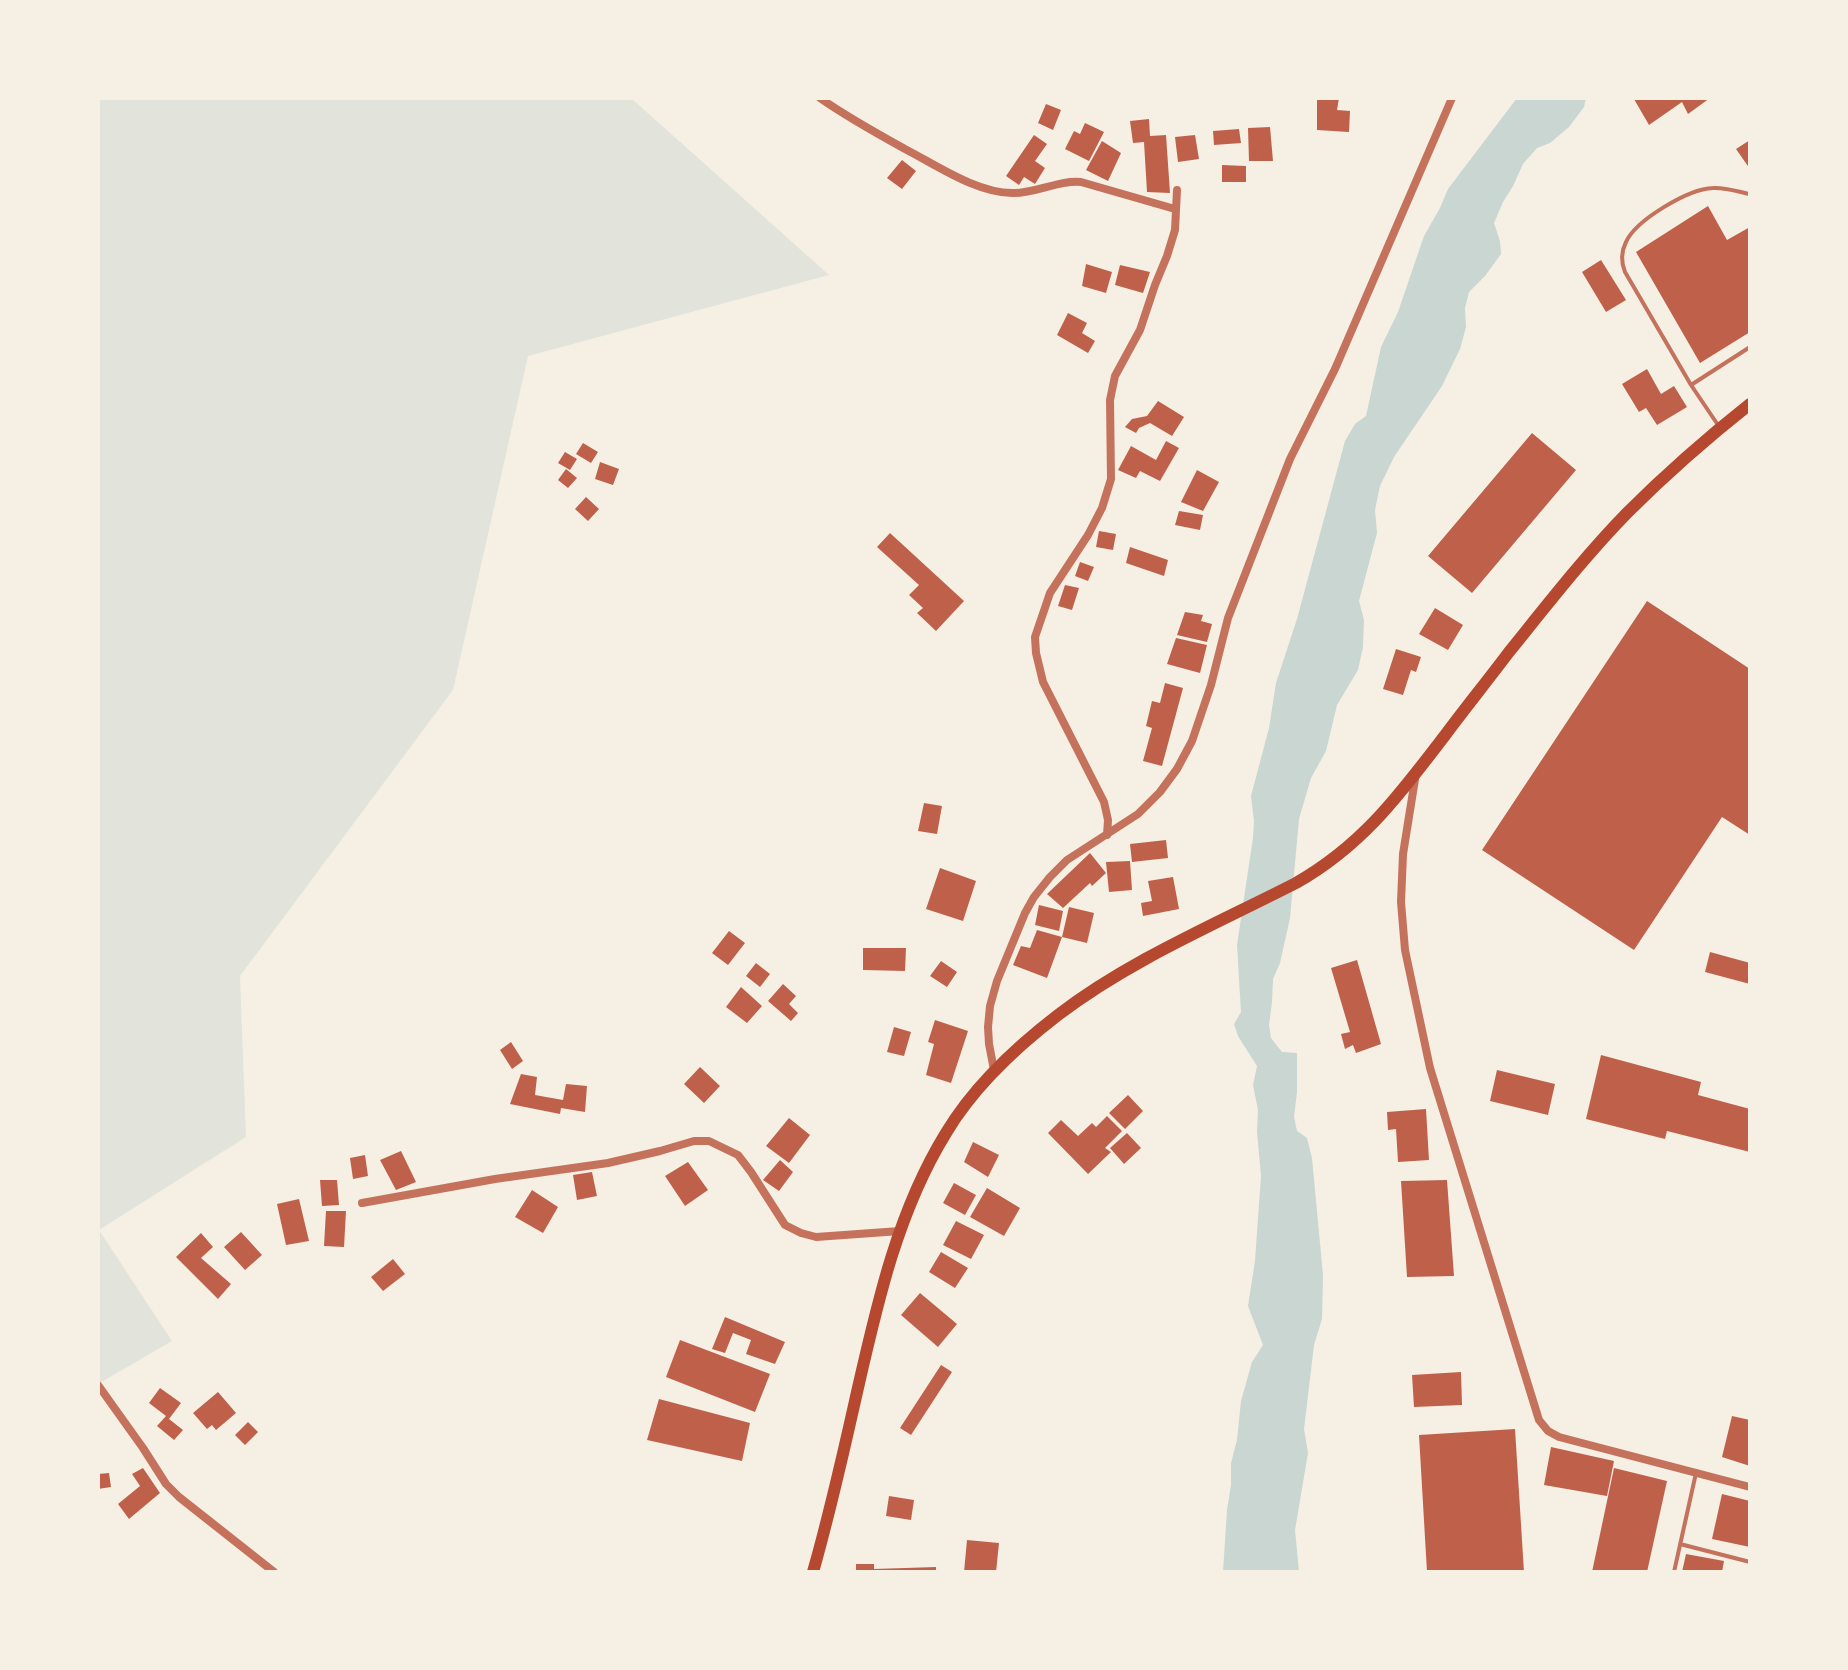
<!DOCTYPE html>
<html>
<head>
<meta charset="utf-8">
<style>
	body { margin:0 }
	#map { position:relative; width:1848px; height:1670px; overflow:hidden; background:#f6efe4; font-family:Poppins,sans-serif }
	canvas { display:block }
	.frame { position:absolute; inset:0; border:100px solid #f6efe4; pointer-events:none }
</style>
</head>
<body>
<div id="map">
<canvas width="1848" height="1670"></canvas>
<div class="frame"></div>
</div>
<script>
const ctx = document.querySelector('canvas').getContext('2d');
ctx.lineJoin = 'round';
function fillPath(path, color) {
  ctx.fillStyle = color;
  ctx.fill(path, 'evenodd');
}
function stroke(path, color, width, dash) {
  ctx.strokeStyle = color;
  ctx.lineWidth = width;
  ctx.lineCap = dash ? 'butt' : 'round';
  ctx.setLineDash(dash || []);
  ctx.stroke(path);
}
fillPath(new Path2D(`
	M98,98h533l198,177 -301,81 -75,334 -213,286 6,161 -147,93 73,111 -74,43z`), '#e2e4dc');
fillPath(new Path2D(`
	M1517,98h69l-2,9 -15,20 -19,16 -13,5 -14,16 -10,22 -10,16 -9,21 6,18 1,13 -16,22 -16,16 -4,16 1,19 -6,22 -18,37 -48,71 -14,29 -5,24 2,23 -18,68 5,19 -1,27 -5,23 -21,35 -11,46 -15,27 -12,41 -9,99 -10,45 -7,16 -1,23 -3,23 2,13 11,14 15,1v39l-3,25 3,14 10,7 5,20 11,117 -1,44 -8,26 -10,84 4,24 -13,77 4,42h-76l4,-62 4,-25v-22l6,-23 4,-39 11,-39 11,-17 -15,-39 7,-45 6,-85 -4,-44 1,-22 -5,-25 4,-19 -19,-30 -4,-12 7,-12 -4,-67 16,-107 1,-17 -3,-25 18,-68 7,-45 21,-64 48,-178 10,-17 11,-8 15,-69 17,-35 26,-76 16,-28 8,-19z`), '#c9d6d2');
fillPath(new Path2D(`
	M1317,98h22l-2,12 13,1 -1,21 -32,-2z
	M1636,98h74l-22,16 -6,-12 -33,23 -15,-26z
	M1046,104l15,6 -8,20 -15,-7z
	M1149,119l1,17 16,-1 4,58 -23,-1 -3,-50 -11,1 -3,-22z
	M1085,123l19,9 -15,29 -24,-12 9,-18 6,3z
	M1270,127l3,34h-24l-1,-33z
	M1239,129l2,14 -27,2 -1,-14z
	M1034,135l13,9 -12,17 10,7 -10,16 -11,-7 -5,8 -13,-9z
	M1195,135l4,24 -21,3 -3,-25z
	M1750,140v29l-14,-20z
	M1102,141l19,12 -13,28 -22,-11z
	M902,160l14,11 -14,18 -15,-11z
	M1222,165l24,1v16h-24z
	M1708,206l19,34 23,-13v105l-50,31 -64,-111z
	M1601,260l25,40 -20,12 -24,-40z
	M1086,264l26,8 -6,21 -24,-7z
	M1120,265l30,7 -7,21 -28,-8z
	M1068,313l19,10 -5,10 13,8 -7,12 -31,-18z
	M1647,369l14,25 13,-8 13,21 -30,18 -11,-17 -7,4 -17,-28z
	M1158,401l26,16 -12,19 -22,-13 -11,5 -3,5 -11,-6 7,-8 15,-3z
	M1532,433l44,37 -104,123 -44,-37z
	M1166,441l13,7 -19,33 -20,-10 -4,7 -18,-8 13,-24 25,14z
	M583,443l15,9 -7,11 -15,-9z
	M565,452l12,7 -7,11 -12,-7z
	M600,462l19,7 -6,16 -18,-6z
	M566,469l11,9 -9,10 -10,-8z
	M1197,470l22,12 -16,29 -22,-9z
	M586,497l13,12 -11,12 -13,-12z
	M1179,511l24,4 -3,15 -25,-5z
	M1099,531l17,3 -3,16 -17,-3z
	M890,533l74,68 -28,30 -19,-18 6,-5 -14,-13 10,-10 -42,-38z
	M1130,547l38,13 -4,16 -38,-13z
	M1080,562l14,5 -6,14 -13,-5z
	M1065,585l14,3 -7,22 -14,-4z
	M1647,601l103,68v166l-28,-18 -88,133 -152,-100z
	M1435,608l28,17 -15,25 -29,-16z
	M1185,612l18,3 -2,6 11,3 -5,18 -30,-7z
	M1176,638l31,7 -7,28 -33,-9z
	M1396,649l25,8 -5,15 -5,-2 -8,25 -20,-6z
	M1165,683l18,5 -21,78 -19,-5 9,-33 -6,-2 6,-25 8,2z
	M924,803l18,3 -5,28 -19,-3z
	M1166,840l2,18 -36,4 -2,-18z
	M1090,853l16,20 -14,13 -2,-3 -27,25 -16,-14z
	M1130,861l2,29 -23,2 -3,-30z
	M940,868l36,13 -13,40 -37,-12z
	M1173,877l6,32 -36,7 -2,-13 11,-2 -4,-20z
	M1039,905l24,6 -4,20 -24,-6z
	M1069,907l25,6 -7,30 -25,-6 -15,41 -34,-13 8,-19 9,2 7,-18 25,7z
	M729,931l16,12 -17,22 -16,-12z
	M863,948h43l-1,23 -42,-1z
	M1710,952l40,11v21l-45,-12z
	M1357,960l24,84 -25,9 -3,-8 -8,4 -4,-15 9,-2 -19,-64z
	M941,961l16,11 -10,15 -17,-11z
	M756,963l14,11 -10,13 -14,-11z
	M783,984l13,12 -7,8 9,9 -7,8 -23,-20z
	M741,987l21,19 -15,17 -21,-16z
	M935,1020l33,11 -17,52 -25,-8 8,-31 -6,-2z
	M894,1027l17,5 -7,24 -17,-4z
	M511,1042l12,19 -11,8 -12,-19z
	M1601,1055l100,27 -3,13 52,14v43l-83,-21 -2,8 -79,-20z
	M700,1067l20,19 -16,17 -20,-19z
	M1497,1070l58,14 -7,31 -58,-14z
	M521,1074l16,3 -2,18 28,5 3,-16 21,2 -2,26 -24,-4 -1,6 -50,-10z
	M1128,1095l15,16 -18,18 -16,-16z
	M1426,1109l3,51 -31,2 -2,-33 -8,1 -1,-18z
	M1107,1116l15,15 -17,17 6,4 -23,22 -40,-41 13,-13 17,16 14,-13 4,4z
	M789,1118l21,17 -21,28 -23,-17z
	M1127,1133l14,15 -17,16 -14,-16z
	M973,1142l26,13 -11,22 -24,-15z
	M401,1151l15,31 -20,8 -16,-30z
	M365,1155l3,21 -15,3 -3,-21z
	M780,1160l13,12 -14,19 -16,-11z
	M688,1162l20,28 -23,16 -20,-30z
	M592,1172l5,24 -20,4 -4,-25z
	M320,1180h17l2,25 -17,1z
	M1447,1180l7,96 -47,1 -6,-96z
	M954,1183l22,12 -11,20 -22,-12z
	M987,1188l33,20 -16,28 -34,-19z
	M532,1190l26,17 -15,26 -28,-16z
	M299,1199l10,42 -23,4 -9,-41z
	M326,1211h20l-2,36 -20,-1z
	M956,1221l28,14 -13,24 -28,-14z
	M241,1232l21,23 -17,15 -21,-23z
	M201,1233l12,14 -12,11 30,26 -13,15 -42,-42z
	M941,1252l27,16 -13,20 -26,-16z
	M393,1259l12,15 -22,17 -12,-14z
	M920,1293l37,31 -19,23 -37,-32z
	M725,1317l60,25 -10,22 -29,-10 5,-14 -18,-7 -8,20 -13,-4z
	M680,1340l90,34 -15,38 -89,-35z
	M941,1365l11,7 -41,63 -11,-7z
	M1461,1372l1,33 -48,2 -2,-32z
	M160,1388l21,15 -12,16 14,11 -9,10 -17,-14 9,-10 -17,-13z
	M218,1392l18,21 -20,17 -4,-5 -5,4 -14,-16z
	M659,1399l91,24 -8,38 -95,-21z
	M1732,1416l18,4v46l-28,-9z
	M248,1422l10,10 -13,13 -10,-10z
	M1515,1429l9,143h-97l-8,-137z
	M1551,1447l63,14 -7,35 -63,-11z
	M143,1468l17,25 -31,26 -11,-15 22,-18 -8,-12z
	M1614,1468l53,13 -20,91h-55z
	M109,1473l2,14 -13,2v-15z
	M1722,1494l28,7v46l-38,-8z
	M889,1496l25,4 -3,20 -25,-4z
	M967,1540l32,3 -3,29h-32z
	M1686,1554l38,7 -2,11h-40z
	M856,1564h18v5l62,-2v5h-80z`), '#bf614a');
stroke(new Path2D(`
	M1691,385l59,-38
	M1718,425l-27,-40 -66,-113c-4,-10 -4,-20 1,-30 10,-22 62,-53 87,-54 12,-1 26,4 37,6
	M1680,1544l70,18
	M1674,1572l22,-99`), '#c5725c', 4);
stroke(new Path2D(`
	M820,98c27,19 56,35 85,51 31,16 73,45 109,44 23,0 44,-13 67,-11l94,27
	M1416,773l-13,81 -2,48 4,48 25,118 109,352 9,11 11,6 191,50
	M1107,835l1,-15 -4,-18 -61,-120 -7,-29 -1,-16 15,-44 38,-58 14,-27 9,-29 -1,-79 5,-24 25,-46 15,-45 12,-29 8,-26 2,-40
	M994,1070l-5,-26 -1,-17 2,-21 7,-25 28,-68 9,-16 16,-20 17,-17 71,-46 22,-22 17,-23 15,-28 19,-56 17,-67 62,-159 45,-90 117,-271
	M362,1203l133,-24 113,-16 52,-12 34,-10h15l29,14 13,17 34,53 16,8 15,4 84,-6
	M98,1385l45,63 23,36 13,13 95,75`), '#c5725c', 8);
stroke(new Path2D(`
	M813,1572c16,-56 29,-113 42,-171 21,-92 41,-187 91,-268 28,-47 69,-85 112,-118 72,-55 158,-91 238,-132 67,-38 104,-89 150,-149 20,-27 42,-54 63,-82 38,-47 76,-96 118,-139 39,-39 80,-75 123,-109`), '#b5482f', 12);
</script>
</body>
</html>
